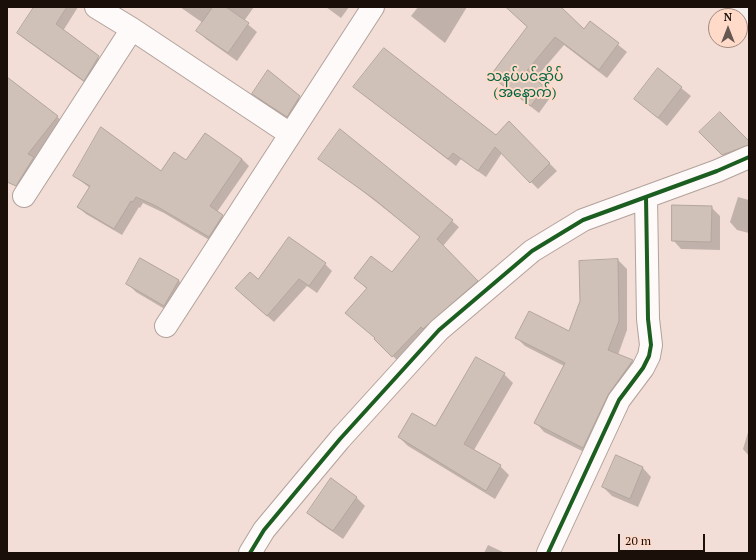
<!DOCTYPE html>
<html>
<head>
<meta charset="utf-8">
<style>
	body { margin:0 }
	#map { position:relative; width:756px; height:560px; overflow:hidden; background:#f2ded6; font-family:"PT Serif",serif }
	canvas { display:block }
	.frame { position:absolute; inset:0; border:8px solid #1a0f09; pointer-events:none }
	.north { position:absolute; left:708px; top:8px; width:40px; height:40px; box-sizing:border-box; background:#ffdac9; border:1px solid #a3897c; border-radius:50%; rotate:0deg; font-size:11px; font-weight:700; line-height:16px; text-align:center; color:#1a0f09 }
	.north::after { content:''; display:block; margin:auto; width:14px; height:18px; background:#665751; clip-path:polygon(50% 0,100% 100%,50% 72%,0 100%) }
	.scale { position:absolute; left:618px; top:534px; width:87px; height:18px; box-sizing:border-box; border:2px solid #1a0f09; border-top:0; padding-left:5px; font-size:12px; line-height:14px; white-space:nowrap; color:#1a0f09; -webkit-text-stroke:3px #ffdac9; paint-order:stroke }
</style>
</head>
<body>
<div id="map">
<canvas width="756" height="560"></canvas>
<div class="frame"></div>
<div class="north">N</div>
<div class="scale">20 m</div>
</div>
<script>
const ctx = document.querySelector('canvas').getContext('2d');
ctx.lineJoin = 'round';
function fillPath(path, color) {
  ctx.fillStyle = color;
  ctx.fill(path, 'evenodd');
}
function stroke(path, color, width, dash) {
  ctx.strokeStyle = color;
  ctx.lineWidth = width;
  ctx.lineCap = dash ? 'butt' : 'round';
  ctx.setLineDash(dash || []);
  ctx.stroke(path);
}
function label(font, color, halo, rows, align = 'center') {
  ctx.font = font + ' "PT Serif","Noto Sans Myanmar",serif';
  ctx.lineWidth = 4;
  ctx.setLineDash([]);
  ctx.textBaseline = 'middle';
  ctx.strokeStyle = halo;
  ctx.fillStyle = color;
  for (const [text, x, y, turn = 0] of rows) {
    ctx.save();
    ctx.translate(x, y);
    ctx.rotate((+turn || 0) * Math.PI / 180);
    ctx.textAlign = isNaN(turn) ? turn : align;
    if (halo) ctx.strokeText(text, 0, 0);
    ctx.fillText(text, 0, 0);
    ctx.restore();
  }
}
fillPath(new Path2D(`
	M35,7h43l-15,24 43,33 -15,23 -65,-47 -8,-7z
	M180,7h74l-10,14 13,11 -20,29 -31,-22 -8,-8 5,-8z
	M326,7h23l-8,11z
	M418,7h49l-22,36 -34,-27z
	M516,7h44l24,23 6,-8 37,30 -20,26 -43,-33 -30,35 18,15 -13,18 -48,-37 37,-49z
	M658,69l33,27 -24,30 -32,-27z
	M268,72l40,34 -12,19 -34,-23 -9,-8z
	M7,78l58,45 -39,65 -19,-12z
	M354,87l142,49 13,-14 48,49 -19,18 -36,-36 -16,24 -25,-18 -5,7z
	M701,132l48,10v14l-17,7z
	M205,134l37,25 7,7 -32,46 13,11 -14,21 -52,-31 -21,-10 -3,5 -1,-1 -17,28 -36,-21 -8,-7 12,-19 -16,-12 88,-4 25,-11z
	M320,158l132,63 7,6 -16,19 41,42 -84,75 -25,-24 -8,-50 -12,-11 37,-4 29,-37z
	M738,197l11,3v33l-12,-3 -7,-8z
	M711,207l9,9v34l-39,-1 -8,-9z
	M141,259l38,22 9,9 -15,24 -37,-22 -9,-9z
	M618,260l9,9v61l-9,25 14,6 9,9 -49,86 -48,-24 -8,-9 28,-57 -39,-20 -9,-9 54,-4z
	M325,264l7,7 -15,22 -10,-7 -33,36 -31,-27 16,-14z
	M504,374l9,9 -39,67 26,16 9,9 -14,24 -87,-53 -9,-9 36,-9z
	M749,429v27l-6,-7z
	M616,457l27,11 8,9 -13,30 -26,-11 -9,-9z
	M357,498l8,8 -22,33 -26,-18 -9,-8z
	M488,545l17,8h-21z`), '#0003');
const building = new Path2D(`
	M34,7h33l-11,17 43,32 -15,25 -67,-48z
	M213,7h13l23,16 -21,30 -32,-22z
	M506,7h55l23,22 6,-8 29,22 -20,27 -44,-33 -29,35 19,15 -14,19 -41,-30 37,-49z
	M384,48l112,87 13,-14 41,42 -20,20 -35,-36 -17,24 -25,-18 -5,6 -95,-72z
	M658,68l24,19 -24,31 -24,-19z
	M268,70l32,26 -13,21 -35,-23z
	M7,77l51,39 -30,38 6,3 -18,29 -9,-4z
	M720,112l29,29v4l-27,10 -23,-23z
	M101,127l60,44 13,-19 12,8 19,-27 37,26 -32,47 13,9 -14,22 -53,-31 -20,-9 -3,5 -2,-1 -17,28 -37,-22 13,-21 -17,-10z
	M340,129l113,91 -16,19 41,42 -55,48 -2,-2 -29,30 -18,-18 1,-1 -30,-25 22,-25 -13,-10 17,-22 21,16 28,-35 -46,-38 -56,-40z
	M672,205l40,1 -1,36 -39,-1z
	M289,237l37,26 -17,23 -10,-7 -32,37 -32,-28 15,-16 8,7z
	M140,258l39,22 -15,26 -38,-22z
	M618,259l1,62 -11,29 25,10 -25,35 -25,53 -49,-25 31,-60 -50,-25 14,-27 40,20 11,-30 -1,-40z
	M476,357l29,16 -41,71 37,21 -15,26 -88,-54 14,-24 23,13z
	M616,455l27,12 -13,32 -28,-12z
	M331,478l26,19 -24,34 -26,-18z`);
fillPath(building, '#cfc1b8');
stroke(building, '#b2a59c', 1);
const street = new Path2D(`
	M96,7l36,22 158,105
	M24,196l108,-167
	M166,326l207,-319
	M250,553l14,-23 76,-91 99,-109 93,-79 51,-31 134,-49 32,-14
	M548,553l71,-153 24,-32 6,-12 2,-11 -3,-26 -2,-122`);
const secondary = new Path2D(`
	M739,7l10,8`);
stroke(street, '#b1a29b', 24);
stroke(secondary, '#b1a29b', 24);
stroke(street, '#fdfaf9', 22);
stroke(secondary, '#f5efee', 22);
stroke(new Path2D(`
	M250,553l14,-23 76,-91 99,-109 93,-79 51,-31 134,-49 32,-14
	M548,553l71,-153 24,-32 6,-12 2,-11 -3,-26 -2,-122`), '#1b5e20', 4);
label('14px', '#016745', '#ffdac9', [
	["သနပ်ပင်ဆိပ်",525,77],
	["(အနောက်)",525,93]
]);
</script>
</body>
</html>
